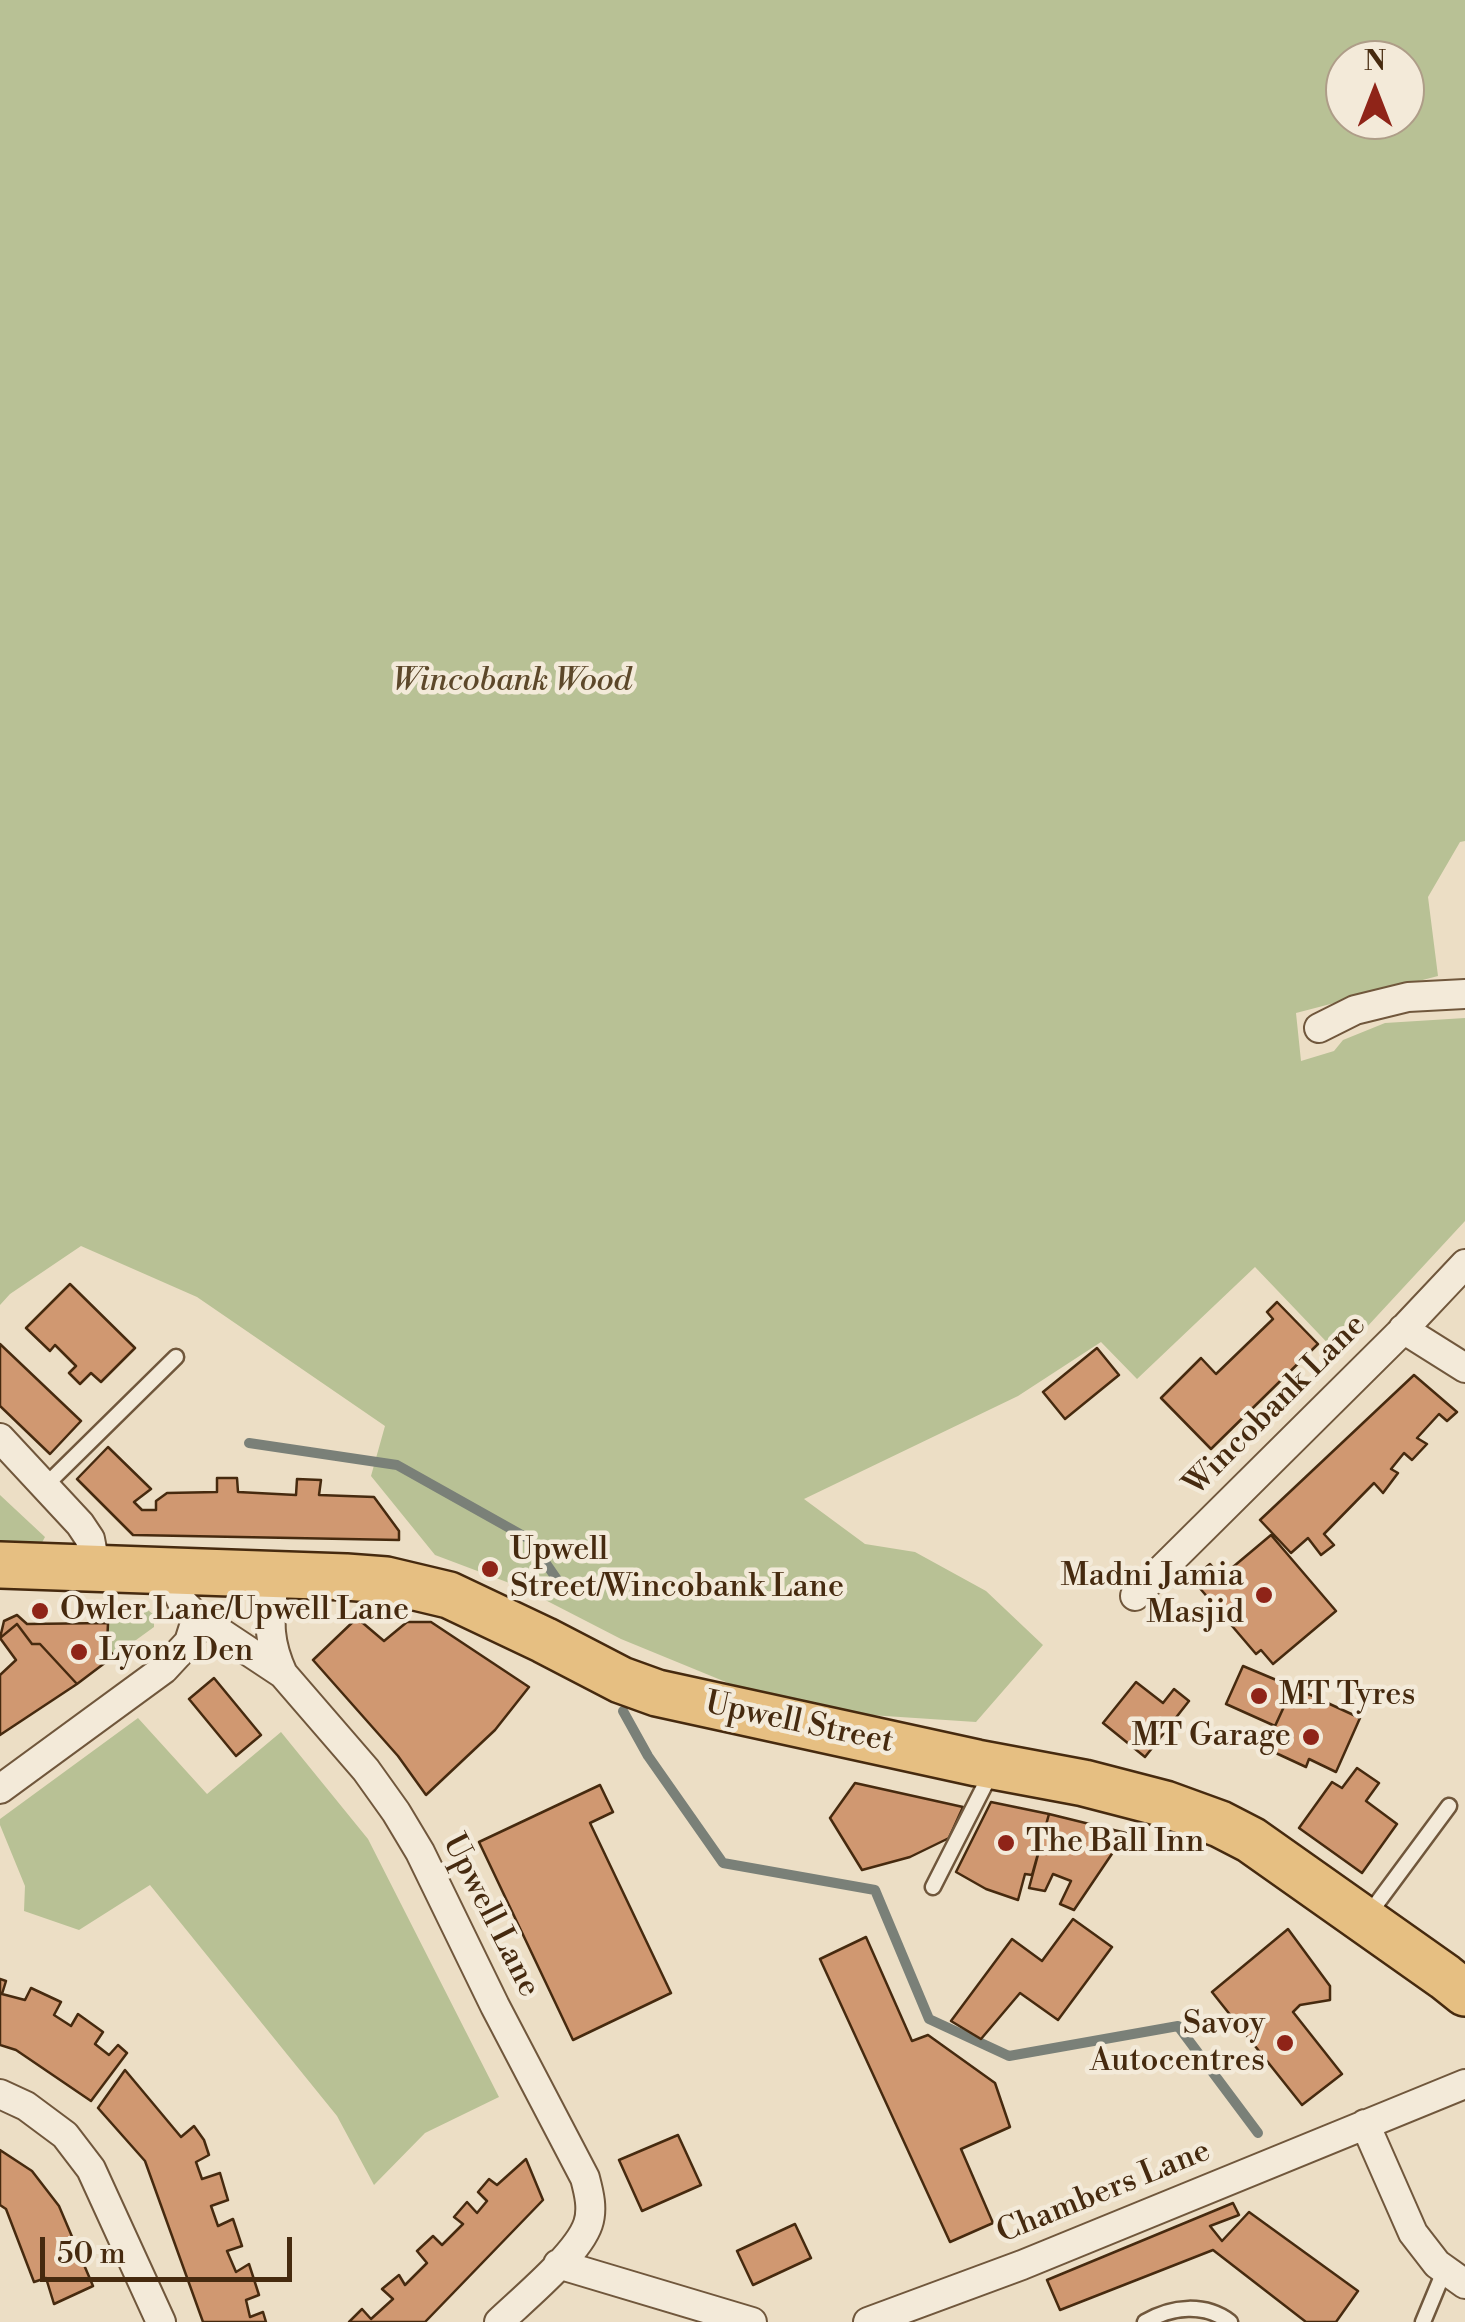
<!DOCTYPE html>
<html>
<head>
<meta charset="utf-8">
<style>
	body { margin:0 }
	#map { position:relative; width:1465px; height:2322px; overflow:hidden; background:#ecdec5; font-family:"Libre Bodoni",serif }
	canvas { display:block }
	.north { position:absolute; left:1325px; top:40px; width:100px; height:100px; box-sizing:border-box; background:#f3ead9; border:2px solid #ae9d88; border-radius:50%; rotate:0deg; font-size:28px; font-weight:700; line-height:40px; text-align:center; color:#462a0f }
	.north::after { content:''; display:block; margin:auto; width:35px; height:45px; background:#8f2418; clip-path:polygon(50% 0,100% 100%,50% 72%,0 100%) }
	.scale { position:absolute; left:40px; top:2237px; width:252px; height:45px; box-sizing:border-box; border:5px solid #462a0f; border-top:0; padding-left:12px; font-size:30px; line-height:35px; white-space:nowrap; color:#462a0f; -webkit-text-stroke:8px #f3ead9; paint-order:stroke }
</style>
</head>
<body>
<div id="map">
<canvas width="1465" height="2322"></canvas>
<div class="north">N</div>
<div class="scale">50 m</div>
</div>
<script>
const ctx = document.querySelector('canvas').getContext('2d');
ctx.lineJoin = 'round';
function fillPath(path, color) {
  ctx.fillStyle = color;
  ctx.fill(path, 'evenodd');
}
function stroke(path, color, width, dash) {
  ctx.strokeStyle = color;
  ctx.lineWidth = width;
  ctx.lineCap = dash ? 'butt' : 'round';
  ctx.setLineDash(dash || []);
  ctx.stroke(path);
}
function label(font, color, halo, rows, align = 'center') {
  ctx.font = font + ' "Libre Bodoni",serif';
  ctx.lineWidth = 9;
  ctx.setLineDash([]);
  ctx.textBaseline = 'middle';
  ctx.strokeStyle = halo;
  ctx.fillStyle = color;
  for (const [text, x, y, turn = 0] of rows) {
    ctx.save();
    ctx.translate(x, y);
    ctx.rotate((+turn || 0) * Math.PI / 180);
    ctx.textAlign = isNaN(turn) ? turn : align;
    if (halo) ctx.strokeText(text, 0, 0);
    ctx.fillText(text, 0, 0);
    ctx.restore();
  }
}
fillPath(new Path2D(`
	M0,0h1465v841l-5,1 -32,55 10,79 -142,37 5,48 33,-10 9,-11 42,-17 80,-5v203l-125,135 -85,-89 -118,112 -36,-37 -83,54 -214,103 61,45 50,8 71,39 57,54 -67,77 -182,-12 -173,-71 -101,-52 -85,-32 -64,-79 14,-50 -188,-129 -116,-51 -71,48 -10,11zM1345,60h60v60h-60z
	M0,1495l45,42 -7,13 -38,-3z
	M148,1610l6,5v12l-40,29 -7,-9 1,-24z
	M138,1718l69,76 74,-62 87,107 131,258 -74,36 -51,52 -37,-69 -187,-231 -71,45 -55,-19 1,-25 -25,-61v-6z`), '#b8c195');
stroke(new Path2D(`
	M249,1443l148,22 132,74 34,49
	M623,1711l25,45 75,107 152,27 54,129 80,37 169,-30 80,107`), '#7a8078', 10);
const building = new Path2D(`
	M70,1284l65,64 -34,34 -10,-9 -11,11 -11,-11 7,-7 -21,-21 -5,6 -24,-23z
	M1277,1302l41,42 -107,105 -50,-51 40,-40 15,16 57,-55 -6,-7z
	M0,1344l81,77 -31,33 -50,-48z
	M1097,1348l22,27 -54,44 -22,-27z
	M1414,1375l43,37 -10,9 -8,-7 -22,24 10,6 -15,16 -8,-7 -13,16 7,4 -15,20 -9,-10 -50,51 10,11 -13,10 -13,-17 -17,15 -31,-33z
	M108,1447l43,42 -17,13 8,8h14v-9l11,-8 50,-1v-14h20l1,14 58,3 1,-16 24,1 -2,15 55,2 25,34v9l-266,-5 -56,-56z
	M1271,1535l65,76 -63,53 -12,-14 -5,4 -64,-75 18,-15 11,13z
	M17,1615l10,9 81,-1 -1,24 7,9 -37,28 -37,-40h-8l-15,-20 -17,14 4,-17z
	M357,1618l27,23 23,-19h24l98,65 -34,43 -69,65 -28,-39 -85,-96z
	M17,1624l15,20h8l37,40 -77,51v-60l16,-15 -16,-22z
	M1243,1666l50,21 -18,39 -49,-22z
	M214,1678l47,57 -25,21 -47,-57z
	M1136,1682l27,21 11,-14 15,12 -44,56 -42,-34z
	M1293,1687l67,31 -24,54 -27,-13 -3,8 -41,-19z
	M1357,1768l22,15 -13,18 31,23 -35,49 -63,-45 33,-46 10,6z
	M855,1783l108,24 -14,31 -39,19 -48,13 -32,-52z
	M600,1785l13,27 -23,11 81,170 -98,47 -94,-198z
	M991,1802l58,12 -17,61 -7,-1 -7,26 -32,-11 -30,-17z
	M1049,1814l77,19 -52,77 -14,-6 11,-23 -18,-7 -8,17 -16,-3z
	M1073,1919l39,28 -54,73 -38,-27 -39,46 -30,-18 61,-82 30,22z
	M1288,1929l42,57v14l-30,5 -7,7 49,62 -40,31 -90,-113z
	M866,1937l46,104 16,-6 67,48 15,44 -49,22 32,74 -43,19 -130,-283z
	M0,1979l6,2 -4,13 23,6 6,-12 30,14 -7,13 17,11 7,-12 25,18 -8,12 14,11 9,-10 9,8 -36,48 -75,-51 -16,-5z
	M125,2070l56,67 13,-11 10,14 5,15 -13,7 6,17 18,-6 8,27 -17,6 7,20 15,-7 9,27 -15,5 9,21 13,-8 10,31 -13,5 4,17 13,-5 3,10h-63l-58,-161 -47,-53z
	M678,2135l23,50 -59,26 -23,-51z
	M0,2150l32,21 27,35 34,80 -39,18 -8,-26 -12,4 -28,-73 -6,-4z
	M526,2159l17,41 -118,122h-76l13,-13 9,10 22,-20 -11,-10 17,-14 6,10 22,-22 -10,-12 16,-15 9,9 21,-21 -9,-7 13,-15 10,11 10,-12 -9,-9 11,-13 8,6z
	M1233,2203l6,12 -29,11 12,15 27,-29 109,79 -22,31h-30l-93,-72 -153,60 -13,-30z
	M795,2224l16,34 -58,27 -16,-34z`);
fillPath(building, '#d09871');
stroke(building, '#462a0f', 2.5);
const service = new Path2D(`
	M46,1485l130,-128
	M933,1887l59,-116
	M1369,1914l80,-108
	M1145,2322c27,-16 60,-19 85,0
	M1423,2322l22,-53`);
const minor = new Path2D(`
	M1319,1028l36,-18 53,-13 57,-3
	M1403,1329l62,39
	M0,1438l80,86 10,15 6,31
	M173,1572l2,15 7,15 15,15 86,57 83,96 30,42 24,40 75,154 90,172c4,15 8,31 3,46 -10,30 -65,75 -89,98
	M274,1575c-3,41 -9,60 9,99
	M1135,1596l264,-262 66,-70
	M0,1789l164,-120 25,-27 8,-25
	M0,2094l26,12 39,29 26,34 70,153
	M1365,2124l48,109 24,31 28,20
	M558,2264l194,58
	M868,2322l154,-57 443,-181`);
const primary = new Path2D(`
	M0,1565l346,12 40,3 63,15 95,45 77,40 36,13 320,70 107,20 81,21 55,20 31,16 194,137 20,16`);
stroke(service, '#70573c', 19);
stroke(minor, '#70573c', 32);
stroke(primary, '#462a0f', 50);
stroke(service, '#f3ead9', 14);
stroke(minor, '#f3ead9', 28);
stroke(primary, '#e6bf82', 45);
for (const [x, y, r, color] of [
	[490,1569,10,"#8f2418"],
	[1264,1595,10,"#8f2418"],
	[40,1611,10,"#8f2418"],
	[79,1652,10,"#8f2418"],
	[1259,1696,10,"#8f2418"],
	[1311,1737,10,"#8f2418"],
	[1006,1843,10,"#8f2418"],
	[1285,2043,10,"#8f2418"]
]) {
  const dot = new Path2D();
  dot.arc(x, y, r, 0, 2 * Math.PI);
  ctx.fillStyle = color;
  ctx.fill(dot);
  stroke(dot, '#f3ead9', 4);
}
label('italic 32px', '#5d482a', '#f3ead9', [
	["Wincobank Wood",512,682]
]);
label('32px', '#462a0f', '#f3ead9', [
	["Wincobank Lane",1276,1406,-45],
	["Upwell Street",799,1724,12],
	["Upwell Lane",490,1916,63],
	["Chambers Lane",1104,2193,-22]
]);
label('32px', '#462a0f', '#f3ead9', [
	["Upwell",510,1551],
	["Street/Wincobank Lane",510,1588],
	["Madni Jamia",1244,1577,"right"],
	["Masjid",1244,1614,"right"],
	["Owler Lane/Upwell Lane",60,1611],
	["Lyonz Den",99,1652],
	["MT Tyres",1279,1696],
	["MT Garage",1291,1737,"right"],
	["The Ball Inn",1026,1843],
	["Savoy",1265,2025,"right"],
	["Autocentres",1265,2062,"right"]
], 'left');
</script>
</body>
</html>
